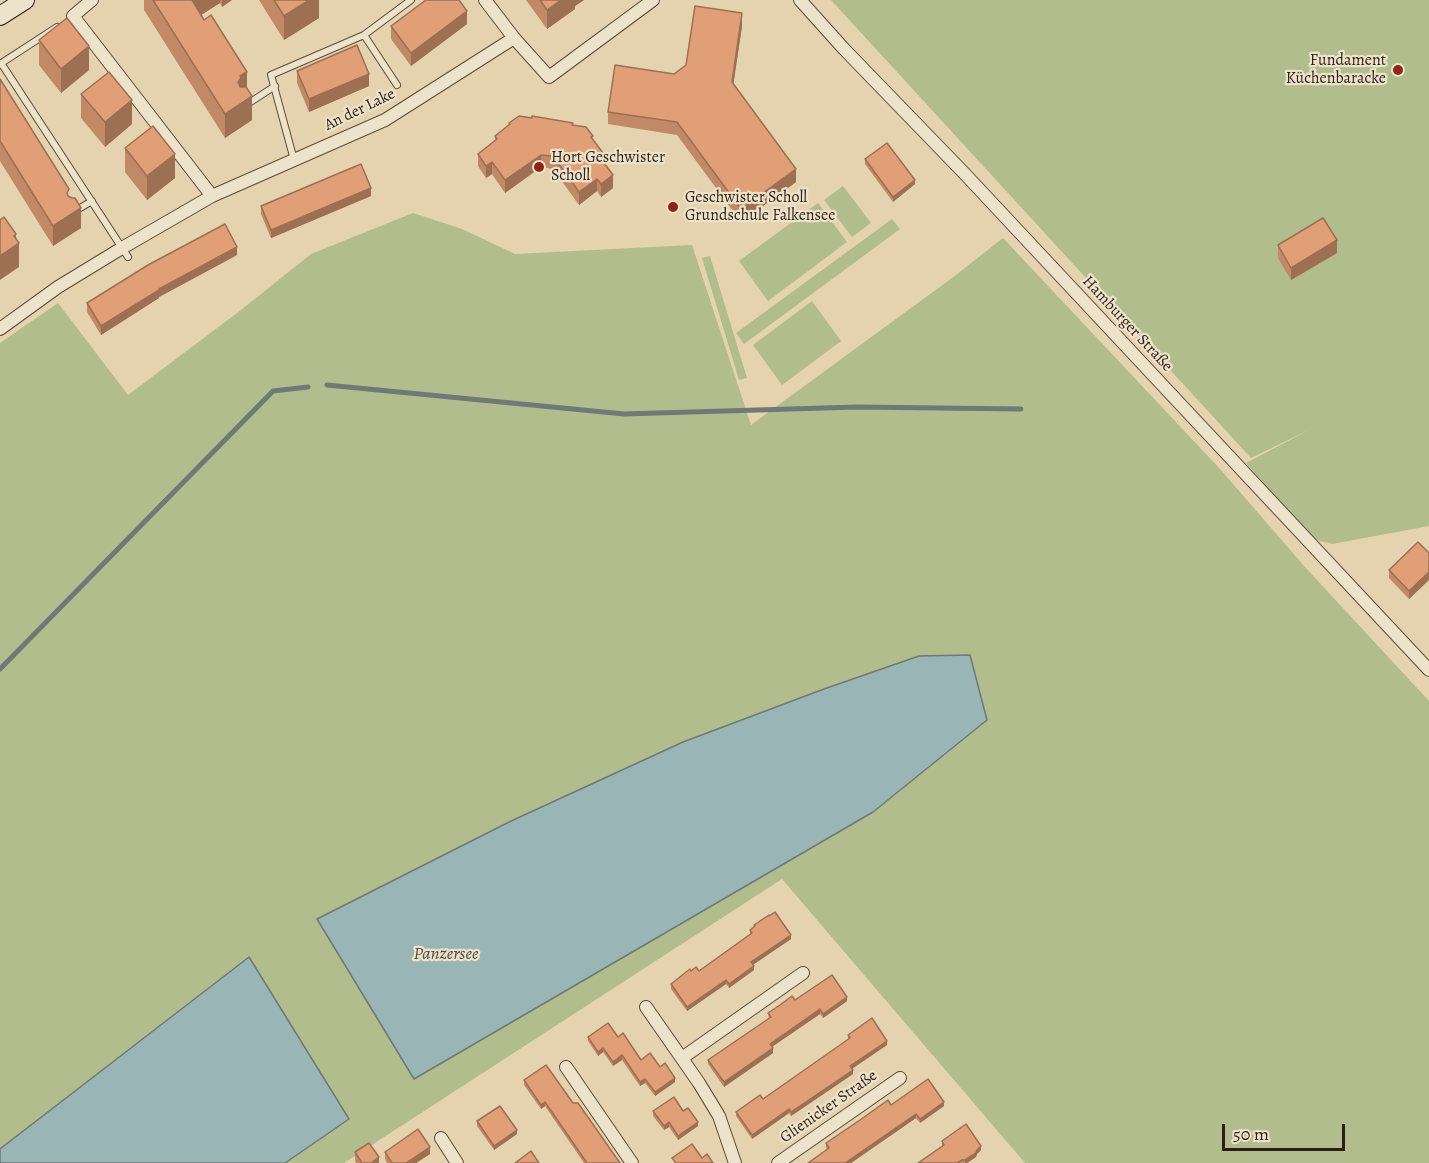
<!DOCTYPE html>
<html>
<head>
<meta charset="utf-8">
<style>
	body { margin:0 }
	#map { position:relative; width:1429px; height:1163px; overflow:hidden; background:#e4d3ae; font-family:Alegreya,serif }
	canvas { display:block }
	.scale { position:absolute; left:1222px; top:1124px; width:123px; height:27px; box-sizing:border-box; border:3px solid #2f1e15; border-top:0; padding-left:8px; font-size:18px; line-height:21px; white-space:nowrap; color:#2f1e15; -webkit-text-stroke:4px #ede2ca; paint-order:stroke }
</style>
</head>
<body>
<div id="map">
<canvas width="1429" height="1163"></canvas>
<div class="scale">50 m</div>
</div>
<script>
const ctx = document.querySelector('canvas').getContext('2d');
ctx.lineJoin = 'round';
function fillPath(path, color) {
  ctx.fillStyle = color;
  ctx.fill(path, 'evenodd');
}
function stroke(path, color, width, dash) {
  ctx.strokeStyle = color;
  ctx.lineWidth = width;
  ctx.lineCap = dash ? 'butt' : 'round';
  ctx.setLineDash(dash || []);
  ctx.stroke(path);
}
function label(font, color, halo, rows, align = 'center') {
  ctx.font = font + ' Alegreya,serif';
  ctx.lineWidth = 4.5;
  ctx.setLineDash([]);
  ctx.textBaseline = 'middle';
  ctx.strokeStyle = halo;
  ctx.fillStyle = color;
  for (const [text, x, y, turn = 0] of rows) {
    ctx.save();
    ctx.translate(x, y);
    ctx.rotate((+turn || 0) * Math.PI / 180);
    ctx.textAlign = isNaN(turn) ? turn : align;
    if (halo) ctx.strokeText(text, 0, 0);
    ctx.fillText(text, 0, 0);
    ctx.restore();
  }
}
fillPath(new Path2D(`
	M831,0h598v526l-97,18 -16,-4 -13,-11 -57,-66 65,-34 -60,29z
	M843,186l28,37 -19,14 -28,-37z
	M818,203l29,39 -79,59 -29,-40z
	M413,213l49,16 53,25 177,-9 59,180 201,-147 51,-40 217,231 85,98 124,134v462h-404l-243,-284 -438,284h-58l63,-44 -100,-162 -249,192v-806l58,-40 70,92 113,-85 70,-56zM919,656h51l17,64 -114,92 -459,266 -97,-159 192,-97 174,-80 141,-53z
	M892,219l8,10 -156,115 -8,-11z
	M710,256l37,122 -8,2 -37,-122z
	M812,301l29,40 -59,44 -29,-40z`), '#b1bd8d');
const water = new Path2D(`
	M970,655l17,65 -114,92 -459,267 -97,-160 192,-97 174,-80 141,-53 95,-33z
	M249,957l100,162 -64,44h-285v-14z`);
fillPath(water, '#9ab5b6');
stroke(water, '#6f7976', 1.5);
stroke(new Path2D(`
	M327,385l297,29 233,-7 164,2
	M0,669l273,-278 35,-4`), '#6f7976', 5);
const lane = new Path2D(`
	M364,35l33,50
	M1,63l127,194
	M0,64l57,-37
	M246,105l29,-19
	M294,160l-23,-85 93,-40 47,-35
	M75,211l17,-10`);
const street = new Path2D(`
	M92,0l-19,16 139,180
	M485,0l29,38 35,39 104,-77
	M800,0l44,49 120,124 465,497
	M0,329l58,-42 64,-39 78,-45 12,-7 173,-76 129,-82
	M646,1007l53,76 20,33 16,47
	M682,1058l121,-85
	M566,1067l66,96
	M441,1138l16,25
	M778,1163l122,-85`);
const secondary = new Path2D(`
	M0,16l25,-16`);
stroke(lane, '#5c4b3b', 8);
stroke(street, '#5c4b3b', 14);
stroke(secondary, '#2f1e15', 20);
stroke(lane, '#ede2ca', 6);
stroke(street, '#ede2ca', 12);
stroke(secondary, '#ede2ca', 18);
fillPath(new Path2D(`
	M144,0h88l-10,7 -2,-4 -19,12 46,73 5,32 -27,18 -81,-128z
	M259,0h60v18l-35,22z
	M526,0h58l-9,6v3l-28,20z
	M467,24l-56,42 -20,-27v-13z
	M742,26l-9,58 63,98 -55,40 -64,-87 -69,-11v-12l66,-38z
	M39,40l50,30 -28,23 -22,-28z
	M297,71l72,15 -60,26 -12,-29z
	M0,80l69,117 12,31 -28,18 -53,-85z
	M81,94l51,30 -27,23 -24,-29z
	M509,123l64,2 20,14 10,22 10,27 -12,9 -4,-6 -18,14 -26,-36 -12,-2 -36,26 -13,-19 -6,4 -8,-12v-12l17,-13v-5l14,-11z
	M125,148l50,30 -28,22 -22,-28z
	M865,159l50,25 -22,18 -28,-38z
	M371,196l-100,42 -10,-24v-8z
	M1278,245l59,8 -46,27 -13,-22z
	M237,255l-78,42v1l-58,37 -14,-23v-9z
	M1429,553v27l-20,19 -20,-21v-8z
	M754,925l37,14 -38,26 1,5 -25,18 -3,-4 -39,27 -16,-22v-5l20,-13h8l51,-37v-4l4,-3z
	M795,1000l52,1 -24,17 -3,-4 -48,33 1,6 -49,34 -16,-23v-4l61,-41 -1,-6z
	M848,1035l39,10 -35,24 1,5 -62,42 -2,-3 -37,26 -16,-23v-4l27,-13 85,-59z
	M588,1037h30l23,23 19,7 15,15 -20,14 -10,-13 -5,3 -18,-26 -9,6 -10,-14 -5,4 -10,-15z
	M524,1080l49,23 47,60h-36l-39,-57 -4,3 -17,-24z
	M891,1105l53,1 -24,17 -4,-5 -65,45 -24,-13 -1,-3v-4z
	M653,1111h30l15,15 -20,14 -9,-13 -5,3 -11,-14z
	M477,1121l40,13 -23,16 -17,-24z
	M942,1141l39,9 -4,4 -1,3 -9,6h-49l24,-17z
	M355,1152l24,11h-23l-1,-2z
	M385,1152l45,2 -14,9h-29l-2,-4z`), '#c18966');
fillPath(new Path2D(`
	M190,0h30v3l-30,19z
	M222,0h10l-10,7z
	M309,0h10v18l-35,22v-24z
	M561,0h23l-9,6v3l-28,20v-19z
	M467,11v13l-56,42v-13z
	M742,13v13l-10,68v-12z
	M89,46v24l-28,23v-24z
	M247,72v24h5v24l-27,18v-24l15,-38z
	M369,74v12l-60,26v-13z
	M132,100v24l-27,23v-25z
	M175,154v24l-28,22v-24z
	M541,155v12l-36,26v-13z
	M492,162v12l-6,4v-12z
	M796,169v13l-55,40v-13z
	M613,175v13l-12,9v-13z
	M597,179v12l-18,14v-13z
	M915,180v4l-22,18v-5z
	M371,188v8l-100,42v-8z
	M81,208v20l-28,18v-20z
	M16,234v11l3,-2v24l-19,13v-24z
	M1337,240v13l-46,27v-12z
	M237,247v8l-78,42v1l-58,37v-9l58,-37z
	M1429,572v8l-20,19v-8z
	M791,935v4l-40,27v-4z
	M754,966v4l-25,18v-4z
	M726,980v4l-39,27v-4z
	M847,997v4l-24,17v-4z
	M820,1009v5l-50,34v-4z
	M887,1041v4l-37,25v-4z
	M603,1048v4l-5,4v-4z
	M773,1048v5l-49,34v-5z
	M622,1055v5l-9,6v-4z
	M853,1070v4l-62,42v-4z
	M675,1078v4l-20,14v-4z
	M645,1079v4l-5,3v-4z
	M545,1102v4l-4,3v-4z
	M944,1102v4l-24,17v-4z
	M789,1109v4l-37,26v-4z
	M916,1114v4l-65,45h-6z
	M669,1122v5l-5,3v-4z
	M698,1122v4l-20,14v-4z
	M517,1130v4l-23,16v-4z
	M981,1146v4l-4,4 -1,3 -9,6h-2v-3z
	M430,1147v7l-14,9h-10z
	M379,1157v6h-8z`), '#9d6f53');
const building = new Path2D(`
	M153,0h39l12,20 7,-5 36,57 -7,4 1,2 -3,4 2,5h6l6,9 -27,18z
	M274,0h35l-25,16z
	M426,0h33l8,11 -56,42 -20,-27z
	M540,0h21l-14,10z
	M695,6l47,7 -10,69 64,87 -55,40 -64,-87 -69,-10 7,-47 59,9 12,-9z
	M67,18l22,28 -28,23 -22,-29z
	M357,45l12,29 -60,25 -12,-28z
	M109,72l23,28 -27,22 -24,-28z
	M0,79l69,110 -2,4 1,3 4,2h3l6,10 -28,18 -53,-85z
	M519,116l13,2v-2l41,7 -1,2 14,2 7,9 -2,1 12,16 -4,3 14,19 -12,9 -4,-5 -18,13 -26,-36 -12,-1 -36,25 -13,-18 -6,4 -8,-12 19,-15 -2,-3 15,-12 -1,-1z
	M153,126l22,28 -28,22 -22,-28z
	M887,143l28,37 -22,17 -28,-38z
	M361,164l10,24 -100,42 -10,-24z
	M4,217l12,17 -2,2 5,7 -19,13v-36z
	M1323,218l14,22 -46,28 -13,-23z
	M225,224l12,23 -78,42v1l-58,36 -14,-23 61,-38z
	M1418,542l11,11v19l-20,19 -20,-21z
	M775,912l16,23 -40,27 3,4 -25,18 -3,-4 -39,27 -16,-23 19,-15 1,2 5,-4 3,4 53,-38 -2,-3 5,-4 -1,-1 15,-10v1z
	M832,975l15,22 -24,17 -3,-5 -50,35 3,4 -49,34 -16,-22 63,-43 -3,-4 12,-8 12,-9 3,4z
	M872,1018l15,23 -37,25 3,4 -62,42 -2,-3 -37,26 -16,-23 24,-17 3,4 87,-61 -2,-3z
	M608,1023l10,14 5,-4 18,27 9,-7 10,14 5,-4 10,15 -20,14 -10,-13 -5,3 -18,-27 -9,7 -10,-14 -5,4 -10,-15z
	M546,1065l27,38h5l42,60h-33l-42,-61 -4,3 -17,-25z
	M928,1079l16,23 -24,17 -4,-5 -71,49h-37l21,-15 -3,-5 34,-23 28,-20 3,5z
	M674,1097l9,14 5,-3 10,14 -20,14 -9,-14 -5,4 -11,-15z
	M500,1106l17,24 -23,16 -17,-25z
	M966,1124l15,22 -4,4 -1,3 -11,7h-3l-5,3h-39l26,-18 -2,-4z
	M418,1129l12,18 -24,16h-14l-7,-11z
	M369,1143l10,14 -8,6h-9l-7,-11z
	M692,1144l10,14 5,-4 6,9h-37l-4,-5z
	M531,1151l8,12h-24z`);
fillPath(building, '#e09f77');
stroke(building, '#9d6f53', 1.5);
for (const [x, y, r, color] of [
	[1398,70,6,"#8f2418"],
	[539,167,6,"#8f2418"],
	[673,207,6,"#8f2418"]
]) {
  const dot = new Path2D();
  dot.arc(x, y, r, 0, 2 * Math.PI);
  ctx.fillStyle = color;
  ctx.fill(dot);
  stroke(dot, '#ede2ca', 2);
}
label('16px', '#2f1e15', '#ede2ca', [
	["Fundament",1386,61,"right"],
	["Küchenbaracke",1386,79,"right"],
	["Hort Geschwister",551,158],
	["Scholl",551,176],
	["Geschwister Scholl",685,198],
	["Grundschule Falkensee",685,216]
], 'left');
label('16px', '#2f1e15', '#ede2ca', [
	["An der Lake",360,110,-26],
	["Hamburger Straße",1127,324,47],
	["Glienicker Straße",829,1107,-35]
]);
label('italic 18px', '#4f4b45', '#ede2ca', [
	["Panzersee",446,955]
]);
</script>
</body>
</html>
